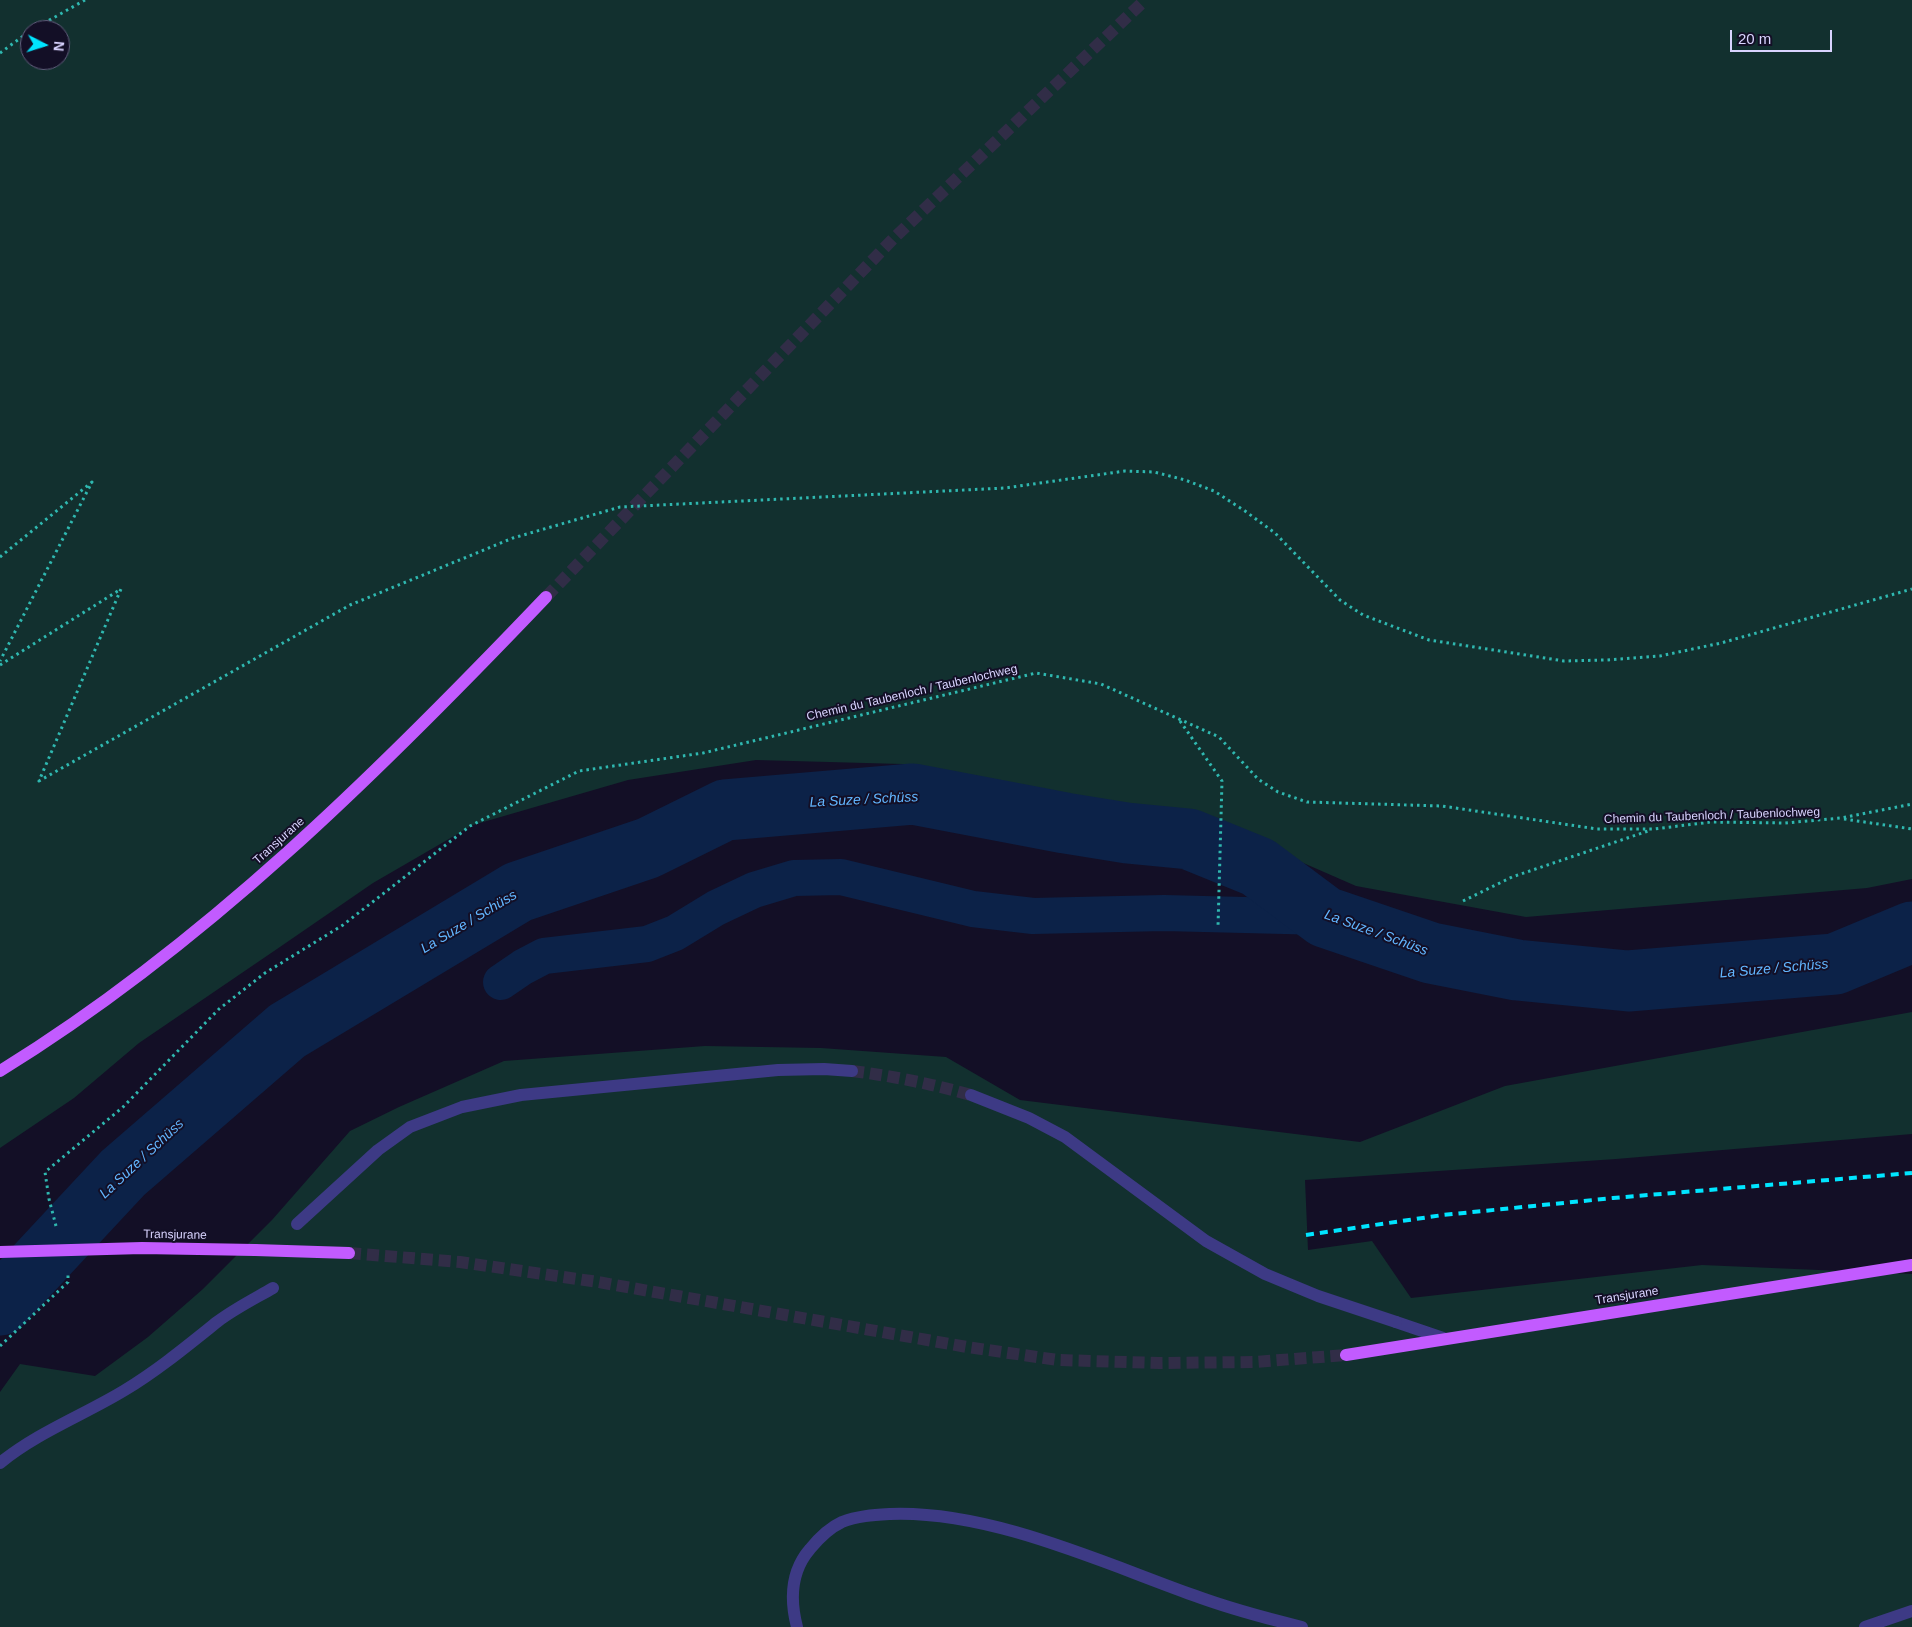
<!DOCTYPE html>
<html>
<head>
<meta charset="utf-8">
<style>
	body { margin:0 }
	#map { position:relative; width:1912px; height:1627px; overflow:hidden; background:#130f26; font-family:Helvetica,sans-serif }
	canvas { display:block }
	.north { position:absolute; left:20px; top:20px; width:50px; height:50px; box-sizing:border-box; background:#130f26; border:1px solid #625e7d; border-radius:50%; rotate:95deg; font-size:14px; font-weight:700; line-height:20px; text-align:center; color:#d9d4ff }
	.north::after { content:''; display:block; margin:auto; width:18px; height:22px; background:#00e5ff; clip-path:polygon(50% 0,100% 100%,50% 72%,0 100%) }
	.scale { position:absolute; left:1730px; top:30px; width:102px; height:22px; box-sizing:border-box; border:2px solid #d9d4ff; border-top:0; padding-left:6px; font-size:15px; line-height:18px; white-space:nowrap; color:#d9d4ff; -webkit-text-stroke:4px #130f26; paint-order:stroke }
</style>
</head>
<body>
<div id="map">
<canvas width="1912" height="1627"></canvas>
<div class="north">N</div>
<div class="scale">20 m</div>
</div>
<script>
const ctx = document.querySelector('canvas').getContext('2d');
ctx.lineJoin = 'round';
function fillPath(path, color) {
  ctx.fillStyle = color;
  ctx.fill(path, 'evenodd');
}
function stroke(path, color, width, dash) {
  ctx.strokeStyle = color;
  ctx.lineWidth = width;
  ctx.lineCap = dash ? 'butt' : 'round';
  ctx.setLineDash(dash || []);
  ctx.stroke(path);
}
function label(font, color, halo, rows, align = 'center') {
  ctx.font = font + ' Helvetica,sans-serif';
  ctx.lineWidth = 4;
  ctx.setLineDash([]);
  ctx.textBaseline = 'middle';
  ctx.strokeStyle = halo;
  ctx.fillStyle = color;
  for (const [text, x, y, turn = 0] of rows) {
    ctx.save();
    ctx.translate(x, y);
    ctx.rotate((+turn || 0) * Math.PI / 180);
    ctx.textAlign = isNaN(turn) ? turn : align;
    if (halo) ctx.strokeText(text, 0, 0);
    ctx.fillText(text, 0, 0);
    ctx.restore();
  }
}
fillPath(new Path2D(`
	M0,0h1912v879l-45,9 -341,29 -170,-31 -103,-45 -133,-36 -218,-41 -146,-4 -128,20 -155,45 -100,58 -96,66 -138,94 -65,55 -74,50zM30,30h30v30h-30z
	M1912,1012v122l-296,25 -311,21 3,70 64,-9 39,57 291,-33 210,9v353h-1912v-235l20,-28 75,12 53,-39 55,-48 69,-69 78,-89 49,-24 105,-46 201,-15 116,2 125,9 74,43 340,42 145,-56z`), '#12302f');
stroke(new Path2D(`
	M501,982l22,-15 21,-11 103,-12 28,-11 41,-25 38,-18 40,-12 47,-1 132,32 60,7 131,-3 161,4`), '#0c2248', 36);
stroke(new Path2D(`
	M0,1305l123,-132 164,-142 231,-139 130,-44 77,-38 188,-16 152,29 62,10 62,6 69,28 67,50 106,36 86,17 111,11 207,-17 77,-32`), '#0c2248', 61);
stroke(new Path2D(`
	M852,1071c41,5 80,13 119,24`), '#312d47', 12, [12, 6]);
stroke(new Path2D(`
	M546,597l348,-359 251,-238
	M349,1253l111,9 138,20 369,65 91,13 102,3 94,-1 92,-7`), '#312d47', 12, [12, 6]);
stroke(new Path2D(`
	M32,30l53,-30
	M0,53l30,-22
	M0,557l92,-75 -92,179
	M0,665l121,-76 -82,192 311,-176 163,-67 107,-31 385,-19 120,-17 29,1 31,8 29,11 31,20 30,22 65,67 23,15 66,25 135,21 42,-1 54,-4 61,-13 191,-54
	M1180,721l42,60 -4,146
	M1844,819l68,10
	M1463,901l49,-24 139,-47
	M56,1226l-7,-27 -4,-27 78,-65 96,-98 46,-36 78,-48 127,-99 109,-55 124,-18 333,-80 65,11 118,53 39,42 20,13 29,10 135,4 155,23h57l57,-7 74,1 56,-5 71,-14
	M0,1346l68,-64v-9`), '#2fb8b0', 3, [2.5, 4]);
stroke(new Path2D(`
	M1396,1322l47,16
	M0,1463c38,-31 84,-48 125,-73 33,-20 62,-44 92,-68 17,-13 37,-23 56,-34`), '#3d3a85', 12);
stroke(new Path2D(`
	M971,1095l58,23 36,19 141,104 59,33 53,22 78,26
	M297,1224l81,-74 32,-23 52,-20 59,-12 257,-25 46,-1 28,2`), '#3d3a85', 12);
stroke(new Path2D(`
	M797,1627c-7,-27 -6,-56 13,-78 9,-11 19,-21 32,-27 15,-6 32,-7 48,-8 99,-4 211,48 303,81 35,13 72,23 109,32
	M1865,1627l47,-16`), '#3d3a85', 12);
stroke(new Path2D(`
	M0,1071c206,-127 380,-300 546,-474
	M255,1250l94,3
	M1346,1355l566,-90`), '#c25bff', 12);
stroke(new Path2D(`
	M1306,1235l137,-20 170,-17 299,-25`), '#00e5ff', 4, [8, 6]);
stroke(new Path2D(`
	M0,1252l142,-4 113,2`), '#c25bff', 12);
label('12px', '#d9d4ff', '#130f26', [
	["Chemin du Taubenloch / Taubenlochweg",912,693,-13],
	["Chemin du Taubenloch / Taubenlochweg",1712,816,-2],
	["Transjurane",279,841,-42],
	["Transjurane",175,1235,1],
	["Transjurane",1627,1296,-9]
]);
label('italic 14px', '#62b6ff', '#130f26', [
	["La Suze / Schüss",864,800,-3],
	["La Suze / Schüss",469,922,-31],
	["La Suze / Schüss",1376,933,20],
	["La Suze / Schüss",1774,969,-5],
	["La Suze / Schüss",142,1159,-43]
]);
</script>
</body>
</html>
